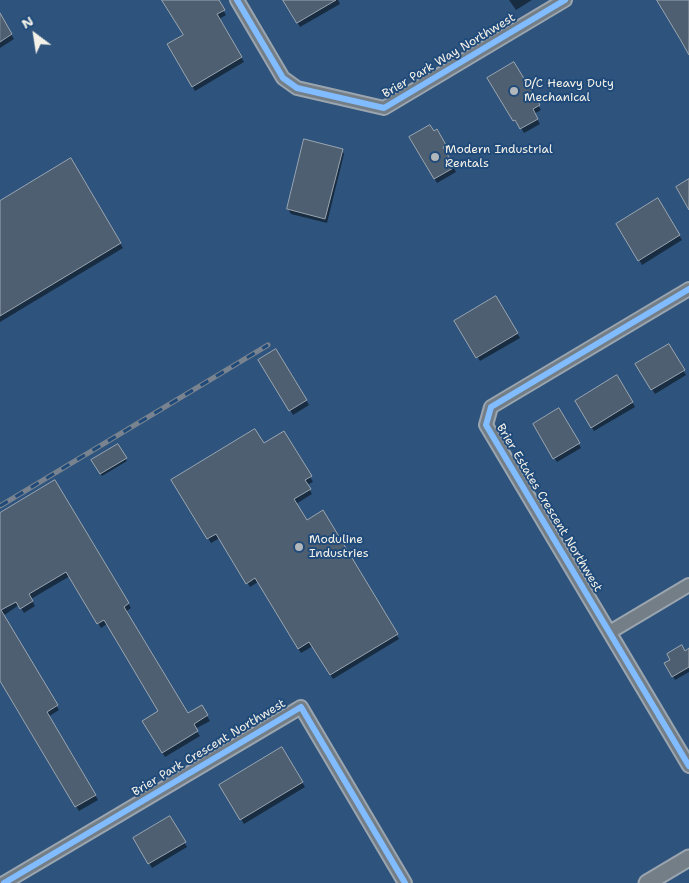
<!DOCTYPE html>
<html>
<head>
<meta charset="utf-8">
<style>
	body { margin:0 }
	#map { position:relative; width:689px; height:883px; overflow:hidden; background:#344b65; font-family:"Shantell Sans",sans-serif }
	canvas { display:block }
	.north { position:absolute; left:10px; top:10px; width:50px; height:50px; -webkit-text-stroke:4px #1f4a7a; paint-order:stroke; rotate:329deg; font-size:14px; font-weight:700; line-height:20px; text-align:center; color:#f4f1e8 }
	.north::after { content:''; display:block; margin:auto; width:18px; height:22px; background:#f4f1e8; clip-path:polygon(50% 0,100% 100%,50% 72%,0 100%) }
</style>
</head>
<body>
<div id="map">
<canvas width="689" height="883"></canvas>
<div class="north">N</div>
</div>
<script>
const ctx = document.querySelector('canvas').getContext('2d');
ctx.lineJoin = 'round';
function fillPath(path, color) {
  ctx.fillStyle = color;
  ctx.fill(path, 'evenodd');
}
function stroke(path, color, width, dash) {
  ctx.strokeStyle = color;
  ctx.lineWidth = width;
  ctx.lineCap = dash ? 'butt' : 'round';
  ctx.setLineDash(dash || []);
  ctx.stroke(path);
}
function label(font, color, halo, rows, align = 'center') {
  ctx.font = font + ' "Shantell Sans",sans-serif';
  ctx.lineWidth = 4;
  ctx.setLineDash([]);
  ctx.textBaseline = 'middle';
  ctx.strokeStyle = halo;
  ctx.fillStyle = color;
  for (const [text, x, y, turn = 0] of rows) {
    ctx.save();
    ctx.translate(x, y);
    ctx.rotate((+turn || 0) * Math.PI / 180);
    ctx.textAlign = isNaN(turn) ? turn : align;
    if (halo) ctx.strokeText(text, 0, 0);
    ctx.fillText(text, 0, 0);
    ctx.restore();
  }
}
fillPath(new Path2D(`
	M0,0h689v883h-689z`), '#2e547d');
fillPath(new Path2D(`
	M164,0h53l9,15 -7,4 25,43 -49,29 -27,-46 16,-10z
	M284,0h54l2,4 -40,23z
	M509,0h23l-16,10z
	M0,16l14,23 -14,9z
	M513,64l28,46 -7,4 6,10 -16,9 -6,-10 -1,1 -28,-45z
	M436,131l12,19 -3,2 11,20 -19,11 -27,-45z
	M342,150l2,4 -17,69 -36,-9 -3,-5z
	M70,160l53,88 -123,74v-120z
	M657,200l25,40 -40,25 -24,-41z
	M496,297l24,41 -40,23 -24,-40z
	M668,346l18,29 -31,19 -18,-29z
	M276,351l33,54 -16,10 -33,-55z
	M617,377l18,30 -41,24 -18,-30z
	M559,410l22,38 -24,14 -23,-38z
	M284,433l29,49 -6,3 5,9 -16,10 11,18 16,-10 76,127 -66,40 -20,-33 -12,7 -43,-71 -8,5 -30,-49 -9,5 -38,-63 90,-35z
	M118,446l9,15 -25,15 -9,-15z
	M55,482l76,126 -6,4 62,103 14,-9 9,15 -15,8 5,7 -35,21 -21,-36 16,-9 -53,-88 -6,4 -31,-52 -39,23 4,7 -11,7 -5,-8 -16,11 56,94 -11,7 50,83 -19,11 -79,-132v-165z
	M689,650v22l-14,8 -9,-17z
	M282,749l23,38 -61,37 -23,-39z
	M170,818l17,29 -35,21 -17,-29z`), '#0007');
const building = new Path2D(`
	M162,0h57l6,10 -8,4 25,43 -50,30 -25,-43 16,-9z
	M283,0h53l-39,23z
	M657,0h32v55l-9,-16z
	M0,13l12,21 -12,8z
	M514,62l26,43 -7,4 5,10 -18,10 -5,-9 -2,1 -26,-43z
	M430,125l4,6 3,-2 9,16 -3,2 12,20 -21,12 -25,-42z
	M304,139l39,10 -18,70 -38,-10z
	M71,158l50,85 -121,73v-115z
	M689,179v31l-13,-23z
	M658,198l22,37 -42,26 -22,-37z
	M496,296l22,37 -42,25 -22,-37z
	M669,344l16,26 -34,20 -16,-26z
	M276,349l31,51 -18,11 -31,-51z
	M617,375l16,27 -42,26 -16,-27z
	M559,408l21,35 -27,16 -20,-35z
	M255,429l9,14 20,-12 28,45 -7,4 6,9 -17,10 13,21 16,-10 75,124 -68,41 -21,-33 -11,7 -43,-71 -9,6 -30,-50 -9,5 -36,-59z
	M118,444l9,14 -27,16 -9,-14z
	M55,480l74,123 -5,4 64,106 14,-8 6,10 -14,9 4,7 -36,22 -20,-32 16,-10 -54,-91 -7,4 -31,-52 -37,22 4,7 -13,8 -4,-7 -15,8 57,95 -11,7 49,83 -21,12 -75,-126v-168z
	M682,645l3,6 4,-3v19l-17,10 -8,-14 6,-3 -3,-6z
	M282,747l21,35 -63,38 -21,-35z
	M170,816l16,26 -38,22 -15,-26z`);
fillPath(building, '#4e5f72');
stroke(building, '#9ba5af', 1);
const minor = new Path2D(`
	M237,0l46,78 14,10 87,20 181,-108
	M689,289l-198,118 -5,18 203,341
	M610,632l79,-47
	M4,883l297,-176 104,176`);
const tertiary = new Path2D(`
	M647,883l42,-25`);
stroke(minor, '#9ba5af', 16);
stroke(tertiary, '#9ba5af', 19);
stroke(minor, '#737e87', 12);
stroke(tertiary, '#737e87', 15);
const rail = new Path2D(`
	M0,506l268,-161`);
stroke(rail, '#78838f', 5);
stroke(rail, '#1f4a7a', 3, [9]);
stroke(new Path2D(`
	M237,0l46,78 14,10 87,20 181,-108
	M689,289l-198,118 -5,18 203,341
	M4,883l297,-176 104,176`), '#80bcff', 6);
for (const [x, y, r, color] of [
	[514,91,5,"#b1b7ba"],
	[435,157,5,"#b1b7ba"],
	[299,547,5,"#b1b7ba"]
]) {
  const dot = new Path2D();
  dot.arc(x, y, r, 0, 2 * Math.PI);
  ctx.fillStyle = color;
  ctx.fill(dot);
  stroke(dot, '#1f4a7a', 2);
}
label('12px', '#f4f1e8', '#1f4a7a', [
	["Brier Park Way Northwest",449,56,-31],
	["Brier Estates Crescent Northwest",549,508,59],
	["Brier Park Crescent Northwest",209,748,-31]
]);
label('12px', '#f4f1e8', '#1f4a7a', [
	["D/C Heavy Duty",524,84],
	["Mechanical",524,98],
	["Modern Industrial",445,150],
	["Rentals",445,164],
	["Moduline",309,540],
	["Industries",309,554]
], 'left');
</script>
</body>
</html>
